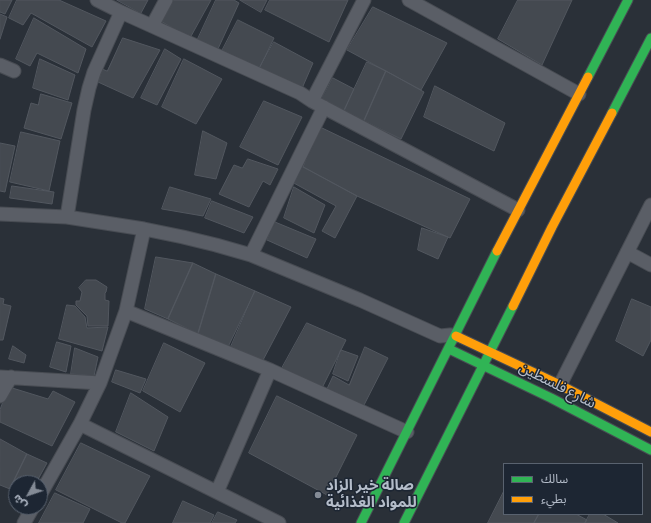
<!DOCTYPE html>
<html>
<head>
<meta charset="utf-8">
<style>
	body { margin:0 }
	#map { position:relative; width:651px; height:523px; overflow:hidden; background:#2a3038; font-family:"Titillium Web","Noto Sans Arabic",sans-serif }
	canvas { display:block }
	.legend { position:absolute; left:503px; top:463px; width:140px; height:52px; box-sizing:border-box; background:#1d2633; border:1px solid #59626f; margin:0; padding:5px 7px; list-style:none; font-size:12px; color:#b4bcc9 }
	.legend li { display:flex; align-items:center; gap:8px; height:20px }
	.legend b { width:20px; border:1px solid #59626f }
	.north { position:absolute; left:8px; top:475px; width:40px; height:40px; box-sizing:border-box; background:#1d2633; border:1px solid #59626f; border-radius:50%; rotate:230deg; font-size:11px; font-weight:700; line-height:16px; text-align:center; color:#b4bcc9 }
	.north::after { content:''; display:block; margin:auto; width:14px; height:18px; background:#848b96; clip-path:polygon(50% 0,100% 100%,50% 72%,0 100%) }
</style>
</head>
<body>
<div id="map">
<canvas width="651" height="523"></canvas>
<ul class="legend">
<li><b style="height:5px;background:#30b455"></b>سالك</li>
<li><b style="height:5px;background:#ff9f0a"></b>بطيء</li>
</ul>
<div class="north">ش</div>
</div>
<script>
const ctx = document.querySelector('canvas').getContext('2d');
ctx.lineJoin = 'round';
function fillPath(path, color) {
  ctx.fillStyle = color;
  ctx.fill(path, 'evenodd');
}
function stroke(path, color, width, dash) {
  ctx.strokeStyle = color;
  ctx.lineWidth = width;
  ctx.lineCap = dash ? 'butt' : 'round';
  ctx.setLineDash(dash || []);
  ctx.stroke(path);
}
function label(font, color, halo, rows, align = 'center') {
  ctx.font = font + ' "Titillium Web","Noto Sans Arabic",sans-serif';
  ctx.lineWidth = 3;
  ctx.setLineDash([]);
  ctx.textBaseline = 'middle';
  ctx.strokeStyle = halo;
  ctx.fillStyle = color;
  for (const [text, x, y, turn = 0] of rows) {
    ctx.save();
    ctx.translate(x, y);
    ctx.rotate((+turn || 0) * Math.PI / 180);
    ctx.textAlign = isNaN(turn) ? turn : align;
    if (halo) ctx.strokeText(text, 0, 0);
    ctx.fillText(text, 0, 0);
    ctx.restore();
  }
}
const building = new Path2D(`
	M0,0h12l-7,14 -5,-2z
	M17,0h42l47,21 -14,26 -61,-34 -8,12 -14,-7z
	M117,0h31l-7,13z
	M168,0h43l-21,38 -33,-19z
	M216,0h18l5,3 -22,48 -20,-10z
	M240,0h27l-6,12z
	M270,0h78l-19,42 -64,-32z
	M518,0h54l-30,65 -44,-26z
	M373,7l74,36 -26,47 -74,-40z
	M0,14l7,3 -7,22z
	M34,18l52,31 -8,24 -41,-20 -7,13 -14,-7z
	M238,20l36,18 -15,31 -37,-18z
	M123,38l37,12 -27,48 -35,-16 4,-13 5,2z
	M274,42l39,21 -13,30 -41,-24z
	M165,49l16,10 -24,46 -16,-7z
	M40,59l35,16 -7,25 -35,-12z
	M184,59l38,20 -26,45 -34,-17z
	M367,62l19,9 -22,50 -20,-10z
	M386,71l38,21 -23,47 -37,-18z
	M333,78l21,11 -10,22 -23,-11z
	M435,86l70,37 -11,28 -70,-34z
	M41,94l31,9 -11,36 -37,-11 7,-25 7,2z
	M264,101l38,16 -24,48 -38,-18z
	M320,127l150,72 -20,39 -93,-42 -54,-29 7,-19z
	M203,131l24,12 -11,36 -21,-4z
	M21,132l39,9 -11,50 -39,-9z
	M0,143l15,3 -10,46 -5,-1z
	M248,159l30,10 -8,16 -7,-4 -14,26 -30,-13 15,-29 8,3z
	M298,164l59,32 -22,42 -13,-7 14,-25 -46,-25z
	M12,186l42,6 -2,12 -42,-6z
	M170,187l41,12 -8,17 -41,-7z
	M294,187l31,18 -11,28 -30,-15z
	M212,201l41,16 -9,16 -39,-15z
	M275,222l41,17 -9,19 -40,-18z
	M422,228l26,9 -10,22 -20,-9z
	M156,257l37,6 -25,56 -23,-10z
	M193,263l23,11 -18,60 -30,-15z
	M216,274l39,17 -28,58 -29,-15z
	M86,280h10l11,7 -1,5 -1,1v7l4,1 -1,25h-20l-1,-10 -11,-11v-4h4l2,-9 -3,-4z
	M255,291l36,16 -29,55 -32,-13z
	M0,298l4,1 -1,5 8,2 -8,34h-3z
	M632,299l19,8v33l-8,16 -27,-15z
	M67,305l8,1 10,11 2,11 21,-1 -6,24 -43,-12z
	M307,323l39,17 -24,48 -41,-18z
	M57,342l14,4 -5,26 -16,-5z
	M164,343l41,20 -25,49 -37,-21z
	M13,346l13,9 -2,8 -15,-4z
	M365,347l23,11 -25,49 -37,-16 7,-15 16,9z
	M75,348l23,9 -4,19 -23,-2z
	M341,350l17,6 -10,25 -15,-7z
	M116,370l30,9 -6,14 -28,-11z
	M9,387l39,12 5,-8 22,11 -23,44 -52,-24v-12z
	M131,393l37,24 -14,34 -38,-19z
	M277,396l80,39 -30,60 -78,-42z
	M0,439l27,15 -17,35 -10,-4z
	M81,443l69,33 -25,47h-3l-66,-33z
	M27,454l20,9 -11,20h-20v9l-6,-3z
	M504,491v23h35l-5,9h-46z
	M55,493l35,16 -7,14h-44z
	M183,501l31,14 -4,8h-37z
	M218,512l19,8 -2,3h-23z
	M539,514h37l11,6 -2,3h-51z
	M590,514h13l15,9h-33z`);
fillPath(building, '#444950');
stroke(building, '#52575f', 1);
const street = new Path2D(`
	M97,0l24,12 179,81 12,8 206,109
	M409,0l170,94
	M152,26l14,-26
	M0,65l14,6
	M312,101l52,-101
	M0,214l67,3 77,12 39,8 33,8 35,10 109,45 80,36 10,-1 6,1
	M67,217l17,-107 5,-22 5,-16 27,-60
	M627,252l24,13
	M251,255l73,-148
	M126,311l144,59 137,62
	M0,377l100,6
	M560,385l91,-180
	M0,396l11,-19
	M80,424l199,99
	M217,492l53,-122
	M40,495l40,-71 20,-41 26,-72 18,-82
	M24,523l9,-16`);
const fast = new Path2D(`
	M588,77l40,-77
	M612,113l39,-75
	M449,349l102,49 100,52
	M361,523l136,-272
	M404,523l109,-217`);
const slow = new Path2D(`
	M497,251l91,-174
	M513,306l39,-79 60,-114
	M456,336l104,49 91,47`);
stroke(street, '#484c53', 15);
stroke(fast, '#484c53', 11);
stroke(slow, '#484c53', 11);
stroke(street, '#5a5e66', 13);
stroke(fast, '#30b455', 9);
stroke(slow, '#ff9f0a', 9);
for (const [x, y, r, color] of [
	[318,495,4,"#848b96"]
]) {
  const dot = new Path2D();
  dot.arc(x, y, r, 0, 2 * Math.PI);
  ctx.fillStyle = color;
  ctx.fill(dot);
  stroke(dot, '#1d2633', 1.5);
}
label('15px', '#b4bcc9', '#1d2633', [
	["شارع فلسطين",557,386,27]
]);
label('bold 15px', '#b4bcc9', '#1d2633', [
	["صالة خير الزاد",326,486],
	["للمواد الغذائية",326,503]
], 'left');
</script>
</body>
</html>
